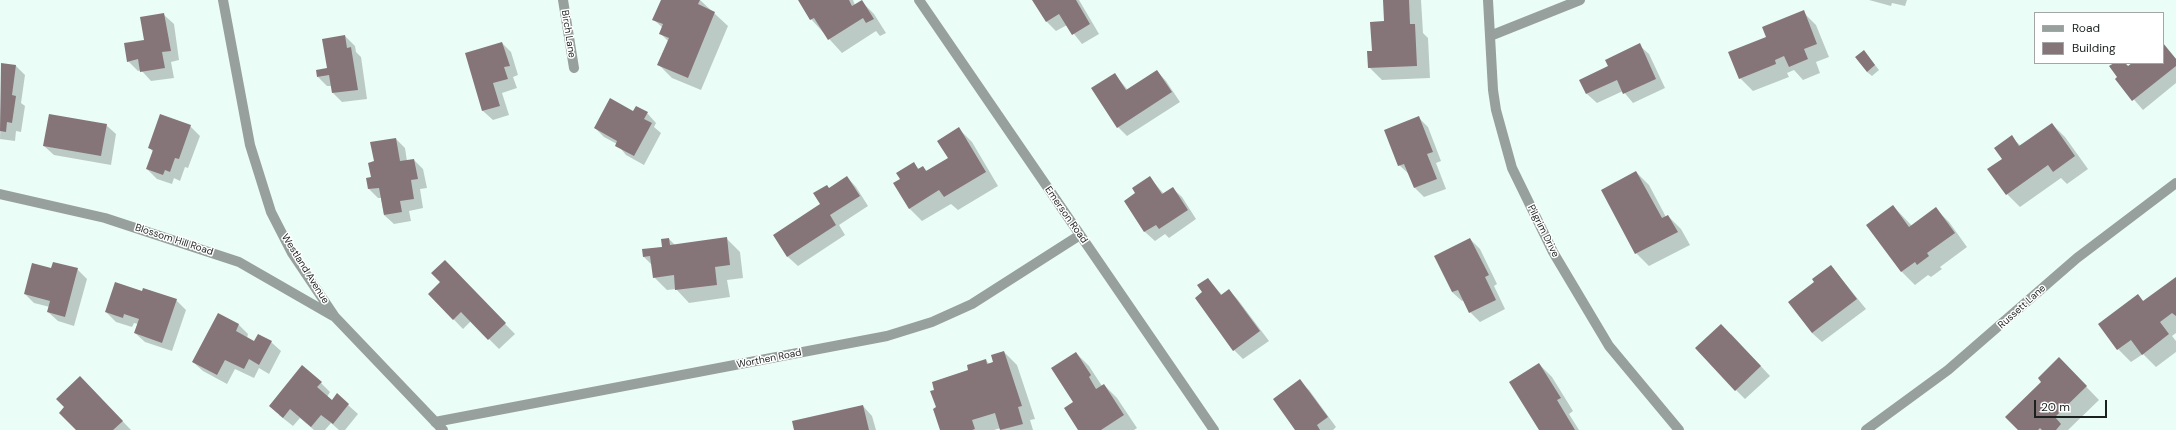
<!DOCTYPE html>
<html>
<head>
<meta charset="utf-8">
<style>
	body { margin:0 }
	#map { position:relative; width:2176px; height:430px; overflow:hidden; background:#ebfdf7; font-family:"DM Sans",sans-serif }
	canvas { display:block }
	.legend { position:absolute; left:2034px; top:12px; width:130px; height:52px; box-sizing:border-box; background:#fff; border:1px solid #a4a6a5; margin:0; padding:5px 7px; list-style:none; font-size:12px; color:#1b211f }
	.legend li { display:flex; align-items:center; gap:8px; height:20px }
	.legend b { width:20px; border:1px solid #a4a6a5 }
	.scale { position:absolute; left:2034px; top:400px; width:73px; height:18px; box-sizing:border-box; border:2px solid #1b211f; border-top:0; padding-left:5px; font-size:12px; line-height:14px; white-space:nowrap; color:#1b211f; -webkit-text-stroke:3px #fff; paint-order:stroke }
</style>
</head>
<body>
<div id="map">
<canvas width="2176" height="430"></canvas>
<ul class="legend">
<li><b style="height:5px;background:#98a09d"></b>Road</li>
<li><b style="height:11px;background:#857579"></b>Building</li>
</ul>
<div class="scale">20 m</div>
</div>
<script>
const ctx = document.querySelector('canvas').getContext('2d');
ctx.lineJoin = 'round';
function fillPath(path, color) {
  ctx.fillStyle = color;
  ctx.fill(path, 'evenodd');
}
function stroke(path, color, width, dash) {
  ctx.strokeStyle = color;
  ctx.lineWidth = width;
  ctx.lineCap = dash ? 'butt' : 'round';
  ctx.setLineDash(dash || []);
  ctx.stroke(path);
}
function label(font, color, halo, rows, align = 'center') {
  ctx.font = font + ' "DM Sans",sans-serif';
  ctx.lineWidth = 3;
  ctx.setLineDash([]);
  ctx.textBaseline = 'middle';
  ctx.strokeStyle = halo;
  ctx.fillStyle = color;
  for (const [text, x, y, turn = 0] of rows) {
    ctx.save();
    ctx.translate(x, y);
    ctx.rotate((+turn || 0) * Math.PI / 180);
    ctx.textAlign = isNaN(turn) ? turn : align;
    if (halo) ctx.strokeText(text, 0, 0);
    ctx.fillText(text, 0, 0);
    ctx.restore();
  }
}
fillPath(new Path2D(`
	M662,0h38l28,26 -27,64 -29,-12 -13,-13 9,-24 -8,-8 3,-5 -9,-8z
	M800,0h53l2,5 6,-4 13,13 12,19 -6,3 -4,-5 -34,22 -31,-34z
	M1034,0h45l20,34 -17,10 -15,-19 -11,6 -9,-9z
	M1384,0h37l2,33 5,5 2,40 -48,2 -13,-13 16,-45z
	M1869,0h38l-2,6 -13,-3 -1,3z
	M1803,12l13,13 13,32 -13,5 4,11 -17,7 -9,-10 -7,3 2,4 -36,14 -13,-13z
	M164,15l10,9 5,36 -8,2 3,16 -23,3 -10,-11 -3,1 -10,-10z
	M345,36l10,10 1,6 5,5 6,42 -25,3 -9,-9 -1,-7h-5l-9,-9 10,-8z
	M502,43l9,9 7,23 -5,2 4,11 -15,5 7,22 -16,5 -10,-9z
	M2163,44l13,15v24l-33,27 -27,-31 3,-2 -4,-14h10l4,4 4,-4h30z
	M1639,45l10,9 16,34 -32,15 -10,-12 -26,12 -10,-9 -6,-14 28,-13z
	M1868,56l11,14 -7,6 -5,-4z
	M2,64l14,2 9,9 -4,28 4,3 -4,26 -5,-1 -1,10 -15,-2z
	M1157,71l9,10 14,21 -53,34 -9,-9 -4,-53 14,16z
	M634,112l13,1 9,10 -2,4 7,6 -17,32 -18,-10 -9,-11 -13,-7 -9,-9z
	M1418,117l10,10 13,34 -5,2 10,26 -22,8 -9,-9 -6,-14 -10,-9z
	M2052,124l13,13 23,32 -21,15 -6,-6 -41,29 -13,-13 -4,-35 8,-22 10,9z
	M106,125l10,9 -5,31 -57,-10 -10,-9z
	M190,126l10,10 -12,32 -3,-1 -5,14 -6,-3 -2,6 -15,-5 -10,-10 6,-17 -4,-5z
	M959,129l13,13 26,44 -40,24 -7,-6 -29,17 -13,-13 -7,-29 12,-15 5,5 4,-2 4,4 22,-13z
	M396,139l9,9 2,13 7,-1 9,9 4,19 -7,1 3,19 -14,3 2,10 -17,3 -10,-9 -3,-17h-3l-9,-9 -2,-10 5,-1 3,-16z
	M1636,172l13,13 17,32 2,-1 13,13 9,16 -41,21 -13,-13z
	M847,177l9,10 12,19 -29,19 6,10 -47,31 -10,-9 -14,-22 48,-31 8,-15z
	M1149,177l15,17 8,-6 10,9 14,22 -27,19 -4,-4 -10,7 -10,-9 -20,-30 12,-8z
	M1893,206l19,20 24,-17 13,13 18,25 -27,20 2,2 -11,8 -3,-2 -13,10 -13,-13 -34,-47z
	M726,238l14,14 3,26 -16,2 3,17 -41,6 -13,-14 -9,1 -13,-13 -1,-11 -9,-9 -1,-7 20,-3 6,-8 6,6z
	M1470,239l10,10 17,35 -3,2 11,23 -25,13 -10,-10 -6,-12 -2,1 -10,-9z
	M444,262l71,72 -16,15 -28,-28 -8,8 -34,-35 12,-12z
	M1831,266l35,43 -44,33 -10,-9 4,-51z
	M52,269h25l10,10 -13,47 -16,-5 -10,-9 2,-5 -16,-4 -9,-9z
	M2176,278v55l-4,3 4,5v11l-20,15 -13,-13 -12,8 -13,-13 20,-54 6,7z
	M1208,279l14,16 7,-5 9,10 31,41 -26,18 -9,-9 -31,-58z
	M143,292l33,8 10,10 -14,41 -27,-9 -10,-9 3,-9 -4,-1 -2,4 -16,-5 -10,-10z
	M218,314l21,11 9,9 -1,4 8,4h16l10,9 -12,23 -10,-6 -5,10 -19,-9 -8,15 -24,-13 -10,-9z
	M1731,334l39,42 -25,23 -9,-9z
	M1004,352l13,13 18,54 -5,1 3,10h-32v-2l-7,2h-53l-4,-22 32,-38 17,-10 3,4 5,-2z
	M1076,353l13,13 13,20 2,-1 13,13 20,30 -3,2h-55l-4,-28z
	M1539,364l13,13 21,34 -4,3 10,16h-39z
	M2072,372l27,28 -31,30h-48z
	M80,377l51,53h-54l-11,-23z
	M1299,381l10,9 27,37 -3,3h-36z
	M321,383l9,9 -3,5 5,4 5,-6 21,19 -13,16h-6l-8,-7 -6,7h-11l-14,-12 -7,8 -14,-11z
	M863,406l9,10 4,14h-81z`), '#0003');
fillPath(new Path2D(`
	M661,0h39l-2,4 17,8 -27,66 -31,-13 12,-27 -10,-4 4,-10 -11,-4z
	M798,0h51l3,6 10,-6 12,19 -8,4 -3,-5 -35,22 -14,-22 -4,2z
	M1032,0h44l14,24 -18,11 -13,-21 -13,8z
	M1383,0h26l1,24h5l2,42 -49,2 -1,-17h5l-2,-29 14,-1z
	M1804,10l13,34 -13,5 4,10 -19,8 -5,-11 -9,4 1,4 -37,15 -11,-27 38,-15 -4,-10z
	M164,13l7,38 -9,1 3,16 -25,4 -2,-13 -11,3 -3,-19 20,-3 -4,-23z
	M345,35l2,13 4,-1 7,43 -26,3 -3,-18 -12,2 -1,-7 11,-2 -5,-29z
	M502,42l8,24 -6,1 4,12 -15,4 7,23 -18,5 -17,-58z
	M1640,43l16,36 -33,15 -6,-14 -31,14 -7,-14 29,-14 -3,-6z
	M2163,43l13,16v7l-44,35 -17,-22 2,-2 -8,-11 5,-3h11l3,3 4,-3h31z
	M1864,50l11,15 -8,7 -12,-15z
	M1,63l15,2 -4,30 4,1 -4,27 -5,-1 -1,10 -6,-1z
	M1157,70l15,22 -55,36 -26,-40 24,-15 11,17z
	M610,98l23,13 3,-5 12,6 -4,7 8,4 -18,33 -19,-10 2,-5 -23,-13z
	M49,114l58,10 -6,32 -58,-10z
	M160,114l31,11 -12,34 -4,-1 -5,14 -5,-2 -2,5 -17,-6 7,-19 -5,-2z
	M1419,116l14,36 -6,2 10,25 -23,9 -10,-24 -6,2 -14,-36z
	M2052,123l23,33 -22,16 -5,-7 -42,30 -19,-26 15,-10 -8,-11 18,-13 7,11z
	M959,127l27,45 -42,25 -5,-7 -30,19 -16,-26 7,-4 -4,-6 18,-11 4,7 5,-3 3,5 22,-13 -11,-17z
	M396,138l4,23 14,-2 4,20 -7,1 3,19 -14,2 2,11 -18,3 -5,-27 -11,1 -2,-11 5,-1 -3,-14 6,-2 -4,-19z
	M1636,171l26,47 6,-3 10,17 -43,22 -34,-64z
	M847,176l13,20 -30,19 6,10 -49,32 -14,-22 47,-31 -7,-11 14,-8 2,3z
	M1150,176l12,18 11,-7 15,23 -29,19 -3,-4 -12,7 -20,-31 11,-8 -3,-5z
	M1893,205l16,22 27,-20 19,26 -28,20 2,3 -12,9 -2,-3 -14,10 -35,-47z
	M727,237l3,28 -15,2 2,18 -42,5 -1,-15 -21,3 -3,-22 -7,1 -1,-8 20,-2 -1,-8 8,-1 1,7z
	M1470,238l19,37 -4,2 11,23 -27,13 -11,-23 -6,2 -18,-36z
	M445,260l61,63 -18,17 -27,-28 -8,8 -25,-26 12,-12 -9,-9z
	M53,262l25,6 -13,49 -18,-5 3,-11 -26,-7 8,-31 19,5z
	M1831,265l26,34 -45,34 -24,-31 26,-20 -2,-3z
	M2176,277v39l-4,-3 -12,9 9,12 -27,21 -11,-15 -14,10 -19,-26 40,-30 5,7z
	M1208,278l13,17 8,-6 31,42 -27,20 -38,-53 7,-6 -5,-7z
	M115,282l27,9 1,-3 34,11 -15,44 -28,-10 5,-14 -15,-5 -1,4 -18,-6z
	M218,313l21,11 -3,7 18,10 4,-7 14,7 -13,24 -10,-6 -5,10 -19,-9 -8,15 -25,-13z
	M1721,324l40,42 -26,25 -40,-43z
	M1004,351l18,55 -4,1 5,17 -23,6 -5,-17 -23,7 3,9 -3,1h-32l-7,-21 3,-2 -6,-16 4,-1 -2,-8 36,-12 -1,-5 19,-6 1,5 6,-2 -2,-7z
	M1076,352l15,23 -2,2 7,12 8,-5 20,31 -23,15h-23l-14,-22 9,-6 -22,-34z
	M2059,357l28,29 -32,31 6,7 -5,6h-14l-2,-2 -2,2h-20l-13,-13 36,-35 -3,-4z
	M1539,363l22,35 -4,2 18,30h-36l-30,-48z
	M302,365l20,17 -5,5 15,13 5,-7 12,11 -16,20 -12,-9 -10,12 -21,-18 -7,9 -14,-12z
	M80,376l43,45 -10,9h-37l-17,-17 5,-6 -8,-8z
	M1300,379l28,38 -11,8 3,5h-25l-22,-31z
	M863,405l6,25h-75l-2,-9z`), '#857579');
stroke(new Path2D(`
	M223,0l27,145 21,67 21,41 43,64 108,113
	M563,0l11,68
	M919,0l295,430
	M1488,0l5,90 3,20 16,58 41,84 56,94 70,84
	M1490,36l90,-36
	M0,194l105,24 134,44 94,54
	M435,422l452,-86 45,-14 40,-18 108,-69
	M1866,430l82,-60 129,-112 99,-75`), '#98a09d', 10);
label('10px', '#1b211f', '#fff', [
	["Birch Lane",568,34,81],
	["Emerson Road",1066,215,55],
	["Pilgrim Drive",1543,231,63],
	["Blossom Hill Road",174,240,18],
	["Westland Avenue",305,269,58],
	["Russett Lane",2022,307,-42],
	["Worthen Road",769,359,-11]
]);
</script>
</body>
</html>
